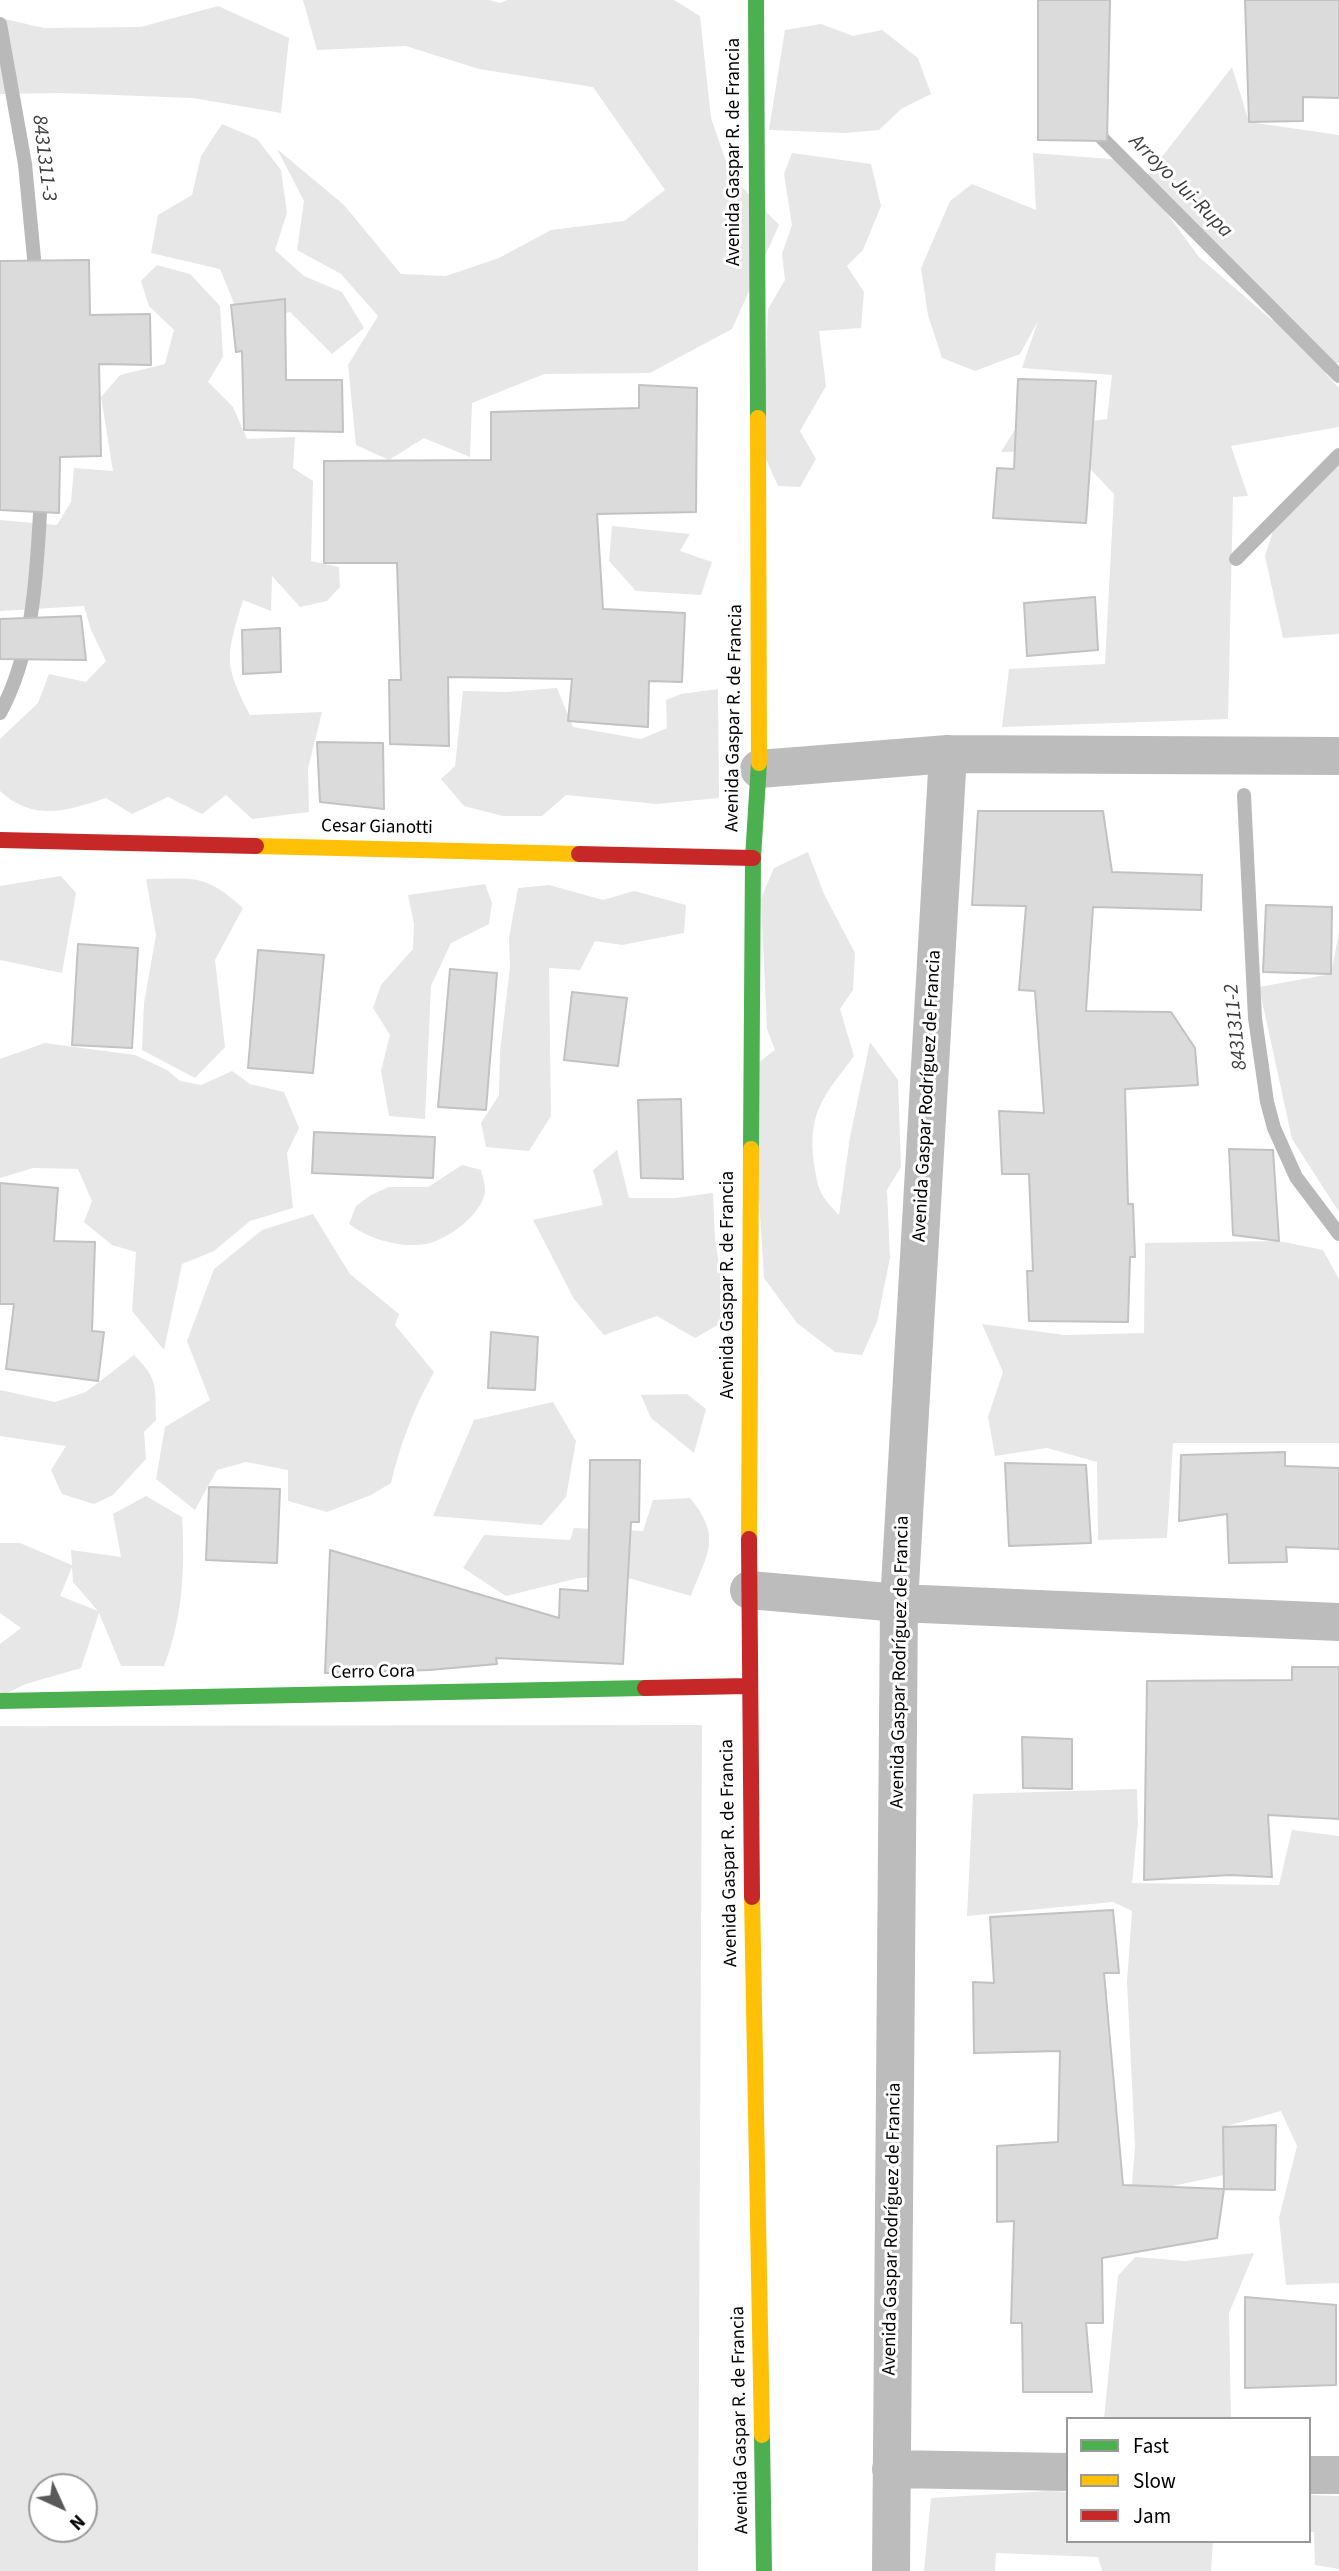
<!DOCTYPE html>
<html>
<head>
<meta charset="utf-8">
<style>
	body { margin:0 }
	#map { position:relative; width:1339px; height:2571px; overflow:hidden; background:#fff; font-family:"Source Sans 3",sans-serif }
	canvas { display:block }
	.legend { position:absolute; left:1066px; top:2417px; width:245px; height:126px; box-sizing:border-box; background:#fff; border:2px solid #999; margin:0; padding:9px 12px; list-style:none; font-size:21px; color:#000 }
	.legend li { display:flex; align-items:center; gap:14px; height:35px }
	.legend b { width:35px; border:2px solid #999 }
	.north { position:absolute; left:28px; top:2473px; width:70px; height:70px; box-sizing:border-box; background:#fff; border:2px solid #999; border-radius:50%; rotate:135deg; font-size:19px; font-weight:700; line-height:28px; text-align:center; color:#000 }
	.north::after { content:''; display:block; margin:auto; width:24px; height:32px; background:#595959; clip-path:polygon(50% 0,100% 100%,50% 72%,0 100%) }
</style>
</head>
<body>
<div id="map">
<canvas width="1339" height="2571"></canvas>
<ul class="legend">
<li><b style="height:9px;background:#4caf50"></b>Fast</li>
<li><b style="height:9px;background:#ffc107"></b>Slow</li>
<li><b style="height:9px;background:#c62828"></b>Jam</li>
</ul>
<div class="north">N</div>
</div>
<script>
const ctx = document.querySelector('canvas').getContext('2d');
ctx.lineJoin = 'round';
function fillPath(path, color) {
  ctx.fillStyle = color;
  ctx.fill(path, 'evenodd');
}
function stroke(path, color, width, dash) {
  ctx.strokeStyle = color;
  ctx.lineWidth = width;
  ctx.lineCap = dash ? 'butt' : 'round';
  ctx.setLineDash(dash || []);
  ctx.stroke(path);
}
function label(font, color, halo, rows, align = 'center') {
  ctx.font = font + ' "Source Sans 3",sans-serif';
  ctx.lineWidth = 6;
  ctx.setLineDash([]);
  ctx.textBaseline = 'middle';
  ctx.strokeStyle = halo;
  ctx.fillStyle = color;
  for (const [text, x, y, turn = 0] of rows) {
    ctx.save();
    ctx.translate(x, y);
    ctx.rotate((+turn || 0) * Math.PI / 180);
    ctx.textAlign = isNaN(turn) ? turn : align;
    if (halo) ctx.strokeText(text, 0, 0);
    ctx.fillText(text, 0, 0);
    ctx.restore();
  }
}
fillPath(new Path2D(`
	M303,0h186l11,3 7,-3h167l26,16 11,102 20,58 48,49 -47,104 -82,44 -106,1 -72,29 -2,54 -46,-19 -35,22 -33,-15 -8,-80 30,-49 -37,-42 -44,-24 7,-49 -27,-52 67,56 57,69 45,2 53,-18 52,-28 73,-9 41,-31 -72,-103 -114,-18 -73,-23 -89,4z
	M218,6l71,32 -8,75 -88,-15 -132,-5 -61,1v-76l44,10 97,-1z
	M821,24l32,12 29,-6 36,28 13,36 -30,15 -22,21 -34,3 -76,-3 16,-100z
	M1232,67l17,55 90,13v228l-8,1 -5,10 13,14v39l-108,19 17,50 -15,1 -5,222 -226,8 7,-58 96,-5 9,-170 -42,-44 -71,2 13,-21 93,-12 5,-44 -90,-7 16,-47 -18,33 -45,17 -33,-13 -14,-43 -7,-47 29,-67 22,-17 64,26 -3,-57 90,7 20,21zM1147,186l119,117 7,18 -74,-64z
	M222,124l35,15 24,31 6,43 -12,37 29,26 38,16 22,36 -32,26 -42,-42 -41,9 -13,-13 -16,-39 -69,-16 7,-38 34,-20 9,-39z
	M792,153l79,11 10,42 -18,44 -16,16 17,26 -3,36 -42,3 7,55 -26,45 16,28 -16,28 -22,-1 -16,-36 6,-141 17,-29 -3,-26 10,-29 -8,-51z
	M157,265l33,9 30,32 3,51 -15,25 25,25 14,32 48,-2 -2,31 20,13 -2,80 28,6 1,20 -13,14 -27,6 -28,-31 -1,35 -28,-11c-17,57 -20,63 7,115l72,-3 -14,56 1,44 -57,7 -26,-24 -24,19 -34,-17 -36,17 -26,-16c-39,13 -73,24 -106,-7v-52l38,-36 11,-29 37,8 20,-21 -15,-31 -7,-24 -84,5v-91l57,5 14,-23 3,-34 39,3 -12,-74 19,-22 45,-11 9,-34 -25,-24 -8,-25z
	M1339,454v180l-56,4 -18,-82 13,-41z
	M612,526l78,8 -10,17 32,11 -11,33 -65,-4 -27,-30z
	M557,688l16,39 68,12 26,-11 -1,-28 15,-6 37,-5 1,109 -62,6 -91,-9 -24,21h-39l-39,-10 -23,-27 14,-13 8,-75 44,1z
	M808,852l16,42 31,59 -2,37 -13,19 14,47c-29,39 -47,56 -40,107 4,28 6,32 25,52l11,-78 20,-95 28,38 3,87 -14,23 3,68 -13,64 -15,33 -27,-3 -38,-29 -33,-45 -13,-210 24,-18 -8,-21 -6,-131 13,-30z
	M61,876l15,17 -14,80 -62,-13v-74z
	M146,879c50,0 57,-6 97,29l-28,52 10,87 -30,31 -53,-28 2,-47 12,-68z
	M485,884l7,19 -3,21 -38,19 -20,43 -6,133 -36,-3 -8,-45 9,-36 -17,-27 8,-23 32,-36 1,-25 -6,-29z
	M549,885l54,15 31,-9 52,14 -2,28 -62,12 -27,-4 -15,29 -31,-2 2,148 -22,35 -43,-4 -5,-24 18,-28 1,-43 10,-85 -1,-29 9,-50z
	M1339,932v280l-47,-73 -33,-152 72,-13z
	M45,1043l90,12 32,15 13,11 21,4 31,-14 18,13 34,8 15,36 -12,25 6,55 -43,13 -36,30 -32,13 -18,86 -32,-39 4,-59 -24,-7 -28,-23 8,-21 -14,-32 -45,-1 -33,10v-119z
	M617,1150l12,48h46l38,-5 2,46 13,80 -33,19 -38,-22 -53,19 -30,-36 -41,-79 70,-15 -10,-35z
	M462,1165l19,5c1,6 5,15 4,22 -3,22 -37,48 -59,52 -27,4 -55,-4 -77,-20l7,-18 15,-11 18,-8h39z
	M313,1214l37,60 49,40 -4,11 39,47c-20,36 -34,72 -43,111l-20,12 -44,17 -39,-11v-31l-42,-8 -29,8 -22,40 -39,-31 9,-52 45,-27 -23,-59 27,-72 48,-39z
	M1279,1241l44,9 16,29v164h-166l-6,95 -69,2 -1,-78 -50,-14 -52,8 -7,-39 15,-45 -21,-48 83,11 79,-2 1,-90z
	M134,1355c25,25 21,32 22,65l-12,12 2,27 -33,36 -19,9 -32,-10 -11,-24 15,-24 -66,-10v-46l55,12 31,-10z
	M687,1394l19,15 -12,44 -43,-35 -10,-23z
	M553,1402l23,39 -10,56 -24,28 -109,-9 41,-96z
	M146,1496l36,21c3,52 1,100 -18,149h-43l-22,-53 -18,55 -55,16 -26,12v-52l21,-16 -21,-15v-70h20l52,22 -1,-15 50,7 -8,-43zM72,1567l1,15 25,29 -38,-15z
	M690,1498c33,40 17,55 1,98l-73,-21 -39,3 -73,18 -43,-28 21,-33 86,5 4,-12 69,3 10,-31z
	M702,1725l-4,846h-698v-845zM84,2487v42h-42v-42z
	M1137,1789l1,34 -6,60 147,2 13,-55 47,6v447l-53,2 -7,-67 18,-72 -16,-35 -58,16 1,48 -93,20 4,-48 -8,-165 5,-71 -19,-9 -146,14 6,-122z
	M1254,2253l-25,60 2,106h-127l14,-143 17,-19 50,4z
	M1049,2491l19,1v49h145l-2,30h-109l-4,-14 -102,-4 -1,18h-71l7,-73z
	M1309,2495l30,1v73l-24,-4 -1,-33h-5z`), '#e7e7e7');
stroke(new Path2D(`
	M0,24l25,140 11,115
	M1093,129l246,247
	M1236,559l103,-104
	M0,713c35,-63 37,-147 41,-218
	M1244,795l11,223 12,84 7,26 22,49 43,57`), '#b9b9b9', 14);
const building = new Path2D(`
	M1038,0h72l-3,141 -69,-1z
	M1245,0h94v98l-36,-1v24l-54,1z
	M89,260l1,55 60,-1 1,51 -52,-1 2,92 -41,1 -1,56 -59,-3v-249z
	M285,299l1,81h56l1,52 -99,-2 -2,-79 -6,1 -5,-47z
	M1018,379l78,2 -10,142 -93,-5 4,-50 17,1z
	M639,385l58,3 -1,124 -99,2 6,95 82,4 -3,69 -33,-1 -1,46 -80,-6 4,-42 -124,-2 1,69 -59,-2 -1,-64h12l-4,-117h-73v-102l167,-1v-48l148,-4z
	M1095,597l3,53 -71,6 -3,-53z
	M81,616l5,44 -86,-1v-40z
	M280,628l1,44 -38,2 -1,-44z
	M317,742l66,1 1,66 -64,-7z
	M978,811h125l9,61 90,3 -1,35 -108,-3 -7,104 85,1 24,36 3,37 -73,4 3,115h5l2,53h-5l-2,65 -99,-1 -2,-50h6l-4,-97h-27l-3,-63 45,2 -9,-122 -16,-1 7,-84 -54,-1z
	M1266,905l66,2 -1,67 -68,-2z
	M78,944l60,4 -6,100 -60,-3z
	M258,950l66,5 -11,118 -65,-5z
	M450,969l47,4 -11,137 -48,-3z
	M572,992l55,6 -9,68 -54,-6z
	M681,1099l2,80 -42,-1 -3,-78z
	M314,1132l121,5 -2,41 -121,-5z
	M1229,1149l44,1 6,91 -46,-6z
	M0,1183l58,5 -4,53 41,1 -3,89 12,1 -6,49 -92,-12 8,-65h-14z
	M491,1332l47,5 -3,53 -47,-2z
	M1285,1452v14l54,2v81l-53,-2 1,15 -58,1 -2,-49 -48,7 2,-66z
	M590,1460h50l-1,62h-8l-8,142 -127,-6 1,6 -67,6 -105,3 5,-123 229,68 1,-29 28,2z
	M1005,1463l81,2 5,78 -82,3z
	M209,1487l71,2 -3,74 -71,-3z
	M1292,1667h47v152l-71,-4 4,62 -42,-2 -86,5 3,-199 145,-1z
	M1022,1737l50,2v50l-49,-1z
	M1113,1910l6,63h-15l19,212 101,4 -7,49 -115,20 1,65h-17l6,69h-69l-1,-69h-11l3,-102 -17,1v-76l61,-4 2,-91 -86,2 -1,-71 21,1 -4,-66z
	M1276,2125l-1,65 -51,-1 -1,-62z
	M1245,2297l91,8v80l-91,3z`);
fillPath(building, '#dbdbdb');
stroke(building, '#c2c2c2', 2);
stroke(new Path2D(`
	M759,769l189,-15 391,2
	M749,1590l150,13 440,19
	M891,2469l177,3
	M1309,2475h30
	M891,2571l8,-968 49,-849`), '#bcbcbc', 38);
stroke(new Path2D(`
	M756,0l2,418
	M751,1149l2,-291 6,-95
	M0,1701l645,-13
	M762,2435l2,136`), '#4caf50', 16);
stroke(new Path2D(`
	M758,418l1,345
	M256,846l323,8
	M749,1539l2,-390
	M752,1897l10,538`), '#ffc107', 16);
stroke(new Path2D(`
	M0,840l256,6
	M579,854l174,4
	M749,1539l3,358
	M645,1688l103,-2`), '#c62828', 16);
label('19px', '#000', '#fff', [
	["Avenida Gaspar R. de Francia",735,152,-90],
	["Avenida Gaspar R. de Francia",735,718,-89],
	["Cesar Gianotti",377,828,1],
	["Avenida Gaspar Rodríguez de Francia",928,1096,-87],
	["Avenida Gaspar R. de Francia",729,1285,-90],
	["Avenida Gaspar Rodríguez de Francia",901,1662,-89],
	["Cerro Cora",373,1673,-1],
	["Avenida Gaspar R. de Francia",730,1853,-91],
	["Avenida Gaspar Rodríguez de Francia",893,2229,-89],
	["Avenida Gaspar R. de Francia",741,2420,-91]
]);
label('italic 21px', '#3c3c3c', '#fff', [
	["8431311-3",43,158,83],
	["Arroyo Jui-Rupa",1180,187,45],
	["8431311-2",1237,1027,-96]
]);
</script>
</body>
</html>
